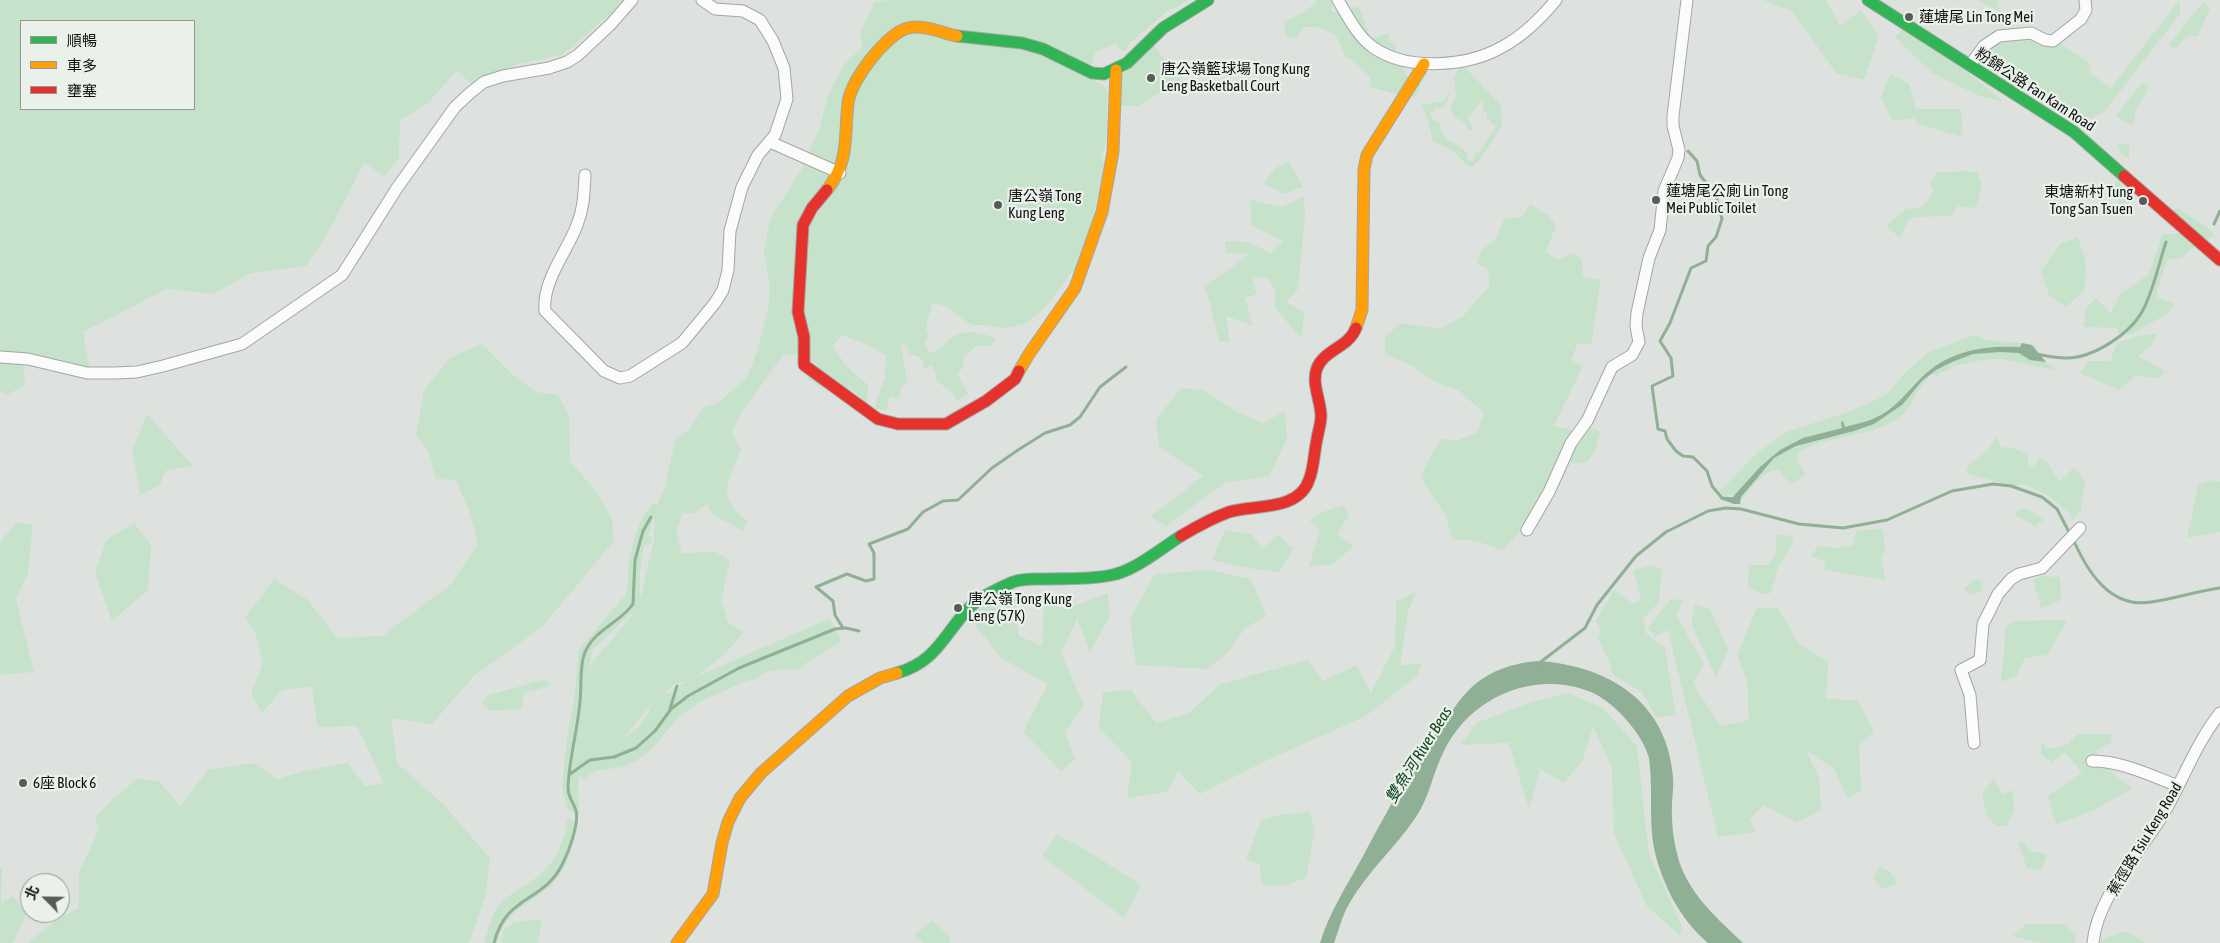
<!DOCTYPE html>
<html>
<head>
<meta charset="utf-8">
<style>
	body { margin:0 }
	#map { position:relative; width:2220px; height:943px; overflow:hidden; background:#dee2de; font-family:"Asap Condensed","Noto Sans TC",sans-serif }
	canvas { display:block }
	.legend { position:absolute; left:20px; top:20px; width:175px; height:90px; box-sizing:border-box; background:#e9f1ea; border:1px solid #939893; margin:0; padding:6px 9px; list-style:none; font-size:15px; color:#111311 }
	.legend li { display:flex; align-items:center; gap:10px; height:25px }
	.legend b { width:25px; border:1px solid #939893 }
	.north { position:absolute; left:20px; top:873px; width:50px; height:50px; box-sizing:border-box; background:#e9f1ea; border:1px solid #939893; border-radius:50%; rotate:293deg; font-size:14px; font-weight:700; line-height:20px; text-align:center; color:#111311 }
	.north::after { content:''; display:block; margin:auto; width:18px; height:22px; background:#595b59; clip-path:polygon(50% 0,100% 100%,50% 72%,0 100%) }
</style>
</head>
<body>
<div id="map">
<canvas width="2220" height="943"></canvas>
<ul class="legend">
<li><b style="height:6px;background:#30b455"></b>順暢</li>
<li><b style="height:6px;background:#ff9f0a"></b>車多</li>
<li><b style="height:6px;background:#e5322d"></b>壅塞</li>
</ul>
<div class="north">北</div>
</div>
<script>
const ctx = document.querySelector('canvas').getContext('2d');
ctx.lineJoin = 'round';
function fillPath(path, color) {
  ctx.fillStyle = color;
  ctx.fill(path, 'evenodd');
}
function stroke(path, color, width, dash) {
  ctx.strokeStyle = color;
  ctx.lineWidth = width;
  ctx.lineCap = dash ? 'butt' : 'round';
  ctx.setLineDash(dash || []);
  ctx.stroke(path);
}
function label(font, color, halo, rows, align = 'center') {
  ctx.font = font + ' "Asap Condensed","Noto Sans TC",sans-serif';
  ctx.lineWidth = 4.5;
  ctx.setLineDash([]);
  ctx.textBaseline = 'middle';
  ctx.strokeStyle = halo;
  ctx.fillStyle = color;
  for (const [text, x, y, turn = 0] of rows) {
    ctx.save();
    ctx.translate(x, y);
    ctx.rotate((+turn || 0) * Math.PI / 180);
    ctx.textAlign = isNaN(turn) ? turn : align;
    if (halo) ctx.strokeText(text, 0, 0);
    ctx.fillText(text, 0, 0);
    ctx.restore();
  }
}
fillPath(new Path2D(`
	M0,0h627l-65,55 -45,9 -45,21 -15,-14 -29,32 -28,17 -1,38 -15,18 -20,-13 -36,70 -22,33 -55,7 -37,21 -47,-5 -84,43 7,39 -63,-15 -5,-5 3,34 -18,10 -7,-5zM21,21h173v88h-173z
	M889,0h299l-10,7 -10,3 -39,34 -2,5 -4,2 -8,-8 -20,10 -4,15 -12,5 22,11 7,7 -2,50 -5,19 4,2 -23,107 -11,4 -25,34 -20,16 -20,5 -21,-3h-14l-26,-19 -13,-3 -6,24 3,10 -5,6 6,10c8,-2 13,-7 19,-13 15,-13 31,-8 48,-1l-5,7h-16l-13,12v10l-6,5 11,21 -10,7 -8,-10 -14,-11v-6l-4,-9 -10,5 2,-7 -4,-6 -11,-3 -2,-8 -7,-4c4,12 3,26 8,39l-7,6 -2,12 -9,-2 -4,13 -12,-1 11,-32 1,-21 -14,-9 -30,-12 -9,11 13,20 22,19 -1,20c-13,-15 -24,-24 -45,-18l-15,-8 10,-15 -19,-10 -15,1 -43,60 -8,17 9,17c-12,33 -26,48 7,72l-5,10 -29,-16 -7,-11 -14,10 -10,-1 -7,18 6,23 33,-3 15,10 -9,39 7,23 16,9 -18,21 -30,24 134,-59 11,23c-15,11 -30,17 -44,29l-8,-1 -22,2 -11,8 -10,2 -48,22 -17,12 -30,35 -17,12 -12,5 -27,4 -11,9 -4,-5 -2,8 1,31 -11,-3 -6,-25 6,-55 6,-31 5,-51 48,-56 2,-34 5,-20 8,-21 12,-16 3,3 8,-17 10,-48 14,-10 15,-23 14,-4 29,-26 10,-25 11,-42 2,-23 -6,-35 6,-33 33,-52 17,-40 8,-32 16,-31 18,-16 -1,-17 13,-29zM654,516v23l-14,61v-29l4,-24 2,-3 4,1 3,-7 -5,-2zM633,612l-1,4 -41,48 -3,12 4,-26zM687,681l-7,4 -5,14 -3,1 4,-14 -6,7 -7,1 12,-10zM652,704c-6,19 -20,32 -38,38l10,-5z
	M1315,0h17v11l8,2 19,-7 11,33 18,-6 3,9 6,4 -2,8 8,11 3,11 8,2 5,-3 1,14 -4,7h-12l-34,-9v-10l-15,-15 -9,-5 -11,-23 -17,-7h-14l-8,12 -9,-2 -3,-14 33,-20z
	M1763,0h63l14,26 21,-16 18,26 -15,44 -28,-7 -44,-62z
	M1978,0h19l3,12z
	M2179,0l1,14 -76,98 -23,11 -104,-63 20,-18 32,-4 29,4 33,22 -2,8 22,16z
	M2203,2l7,6 -12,28h-11l-11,13 -8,-3z
	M1903,29l58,38 42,34 -23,-5 -48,-23 -37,-36z
	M1153,45l28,34 -42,27h-19l2,-30 4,-6z
	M1461,63l40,42 1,21 -20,31 -10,10 -4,-1 -14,-14 -21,-11 -6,-24 -6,-12 22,-4 7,-11 -3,12 -4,6h-7l-6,6 4,7 5,1c4,23 16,17 29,32l-2,4 7,3 3,-9 3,1 17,-27 -10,-8 1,-5 -4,-3 -1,-9 -15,17 6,11 -4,2c-3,-7 -6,-11 -14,-13l-5,-8 6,-15 -2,-17z
	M1890,74l19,10 7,25h45l2,28 -46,-13 -3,-6 -21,3 -12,-23z
	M2142,83l7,2 -3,9 -10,16 -3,16 -18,-10z
	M2129,144v15l-8,-6 -4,-8z
	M1289,161l14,26 -19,7 -21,-10 12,-16z
	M1970,171l8,2 4,12 -6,23 -18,-2 -6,10 -37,1 -7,4 -8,17 -14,-12 21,-18c15,3 22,-5 26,-19l-3,-4 7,-13z
	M2118,180l14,21 -13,5 -5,-21z
	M1304,196l1,19 -7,74 -12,13 19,10 -4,26 -26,-30v-17l-6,-12 -17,-3 5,18 -12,4 8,28 -27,-10 4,26 -11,-1 -9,-38 -6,-16 45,-33 -23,-1 -1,-12 24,1 21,11 13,-12 -32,-16v-25l32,7z
	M1530,204l19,12 7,10 -10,25 12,9 16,-7 8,7 1,17 18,3 -10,65 -13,-2 -7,17 12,6 -29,60 25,6 12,-5 9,5 -4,17 -9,13 -25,2 -29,55 -31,31 -26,-9 -24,-2 -7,-25 -21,-30 -3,-9 19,-36 18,1 19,-7 7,-20 -25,-22 -22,-8 -25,-17 -27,-12v-18l16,-13 40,6 22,-13 27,-31 -3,-17 -10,-4 4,-14 15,-11 8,-20 18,-2z
	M2179,209l29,19 7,7 -26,16 -7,7 -15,2 -10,30v7l17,7 -7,10 -35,20 -15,-1v-5l-34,-1 4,-20 9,-9 15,15 9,-19 29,-20 14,-40h22l-19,-24z
	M2078,237l8,25 -1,28 -19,17 -17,-12 -8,-24 20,-28z
	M2157,334l-5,11 -14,11 27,15 -4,7 -26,-2 -16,14 -39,-17 8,-12h22l7,-18 23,-8z
	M1973,335l14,5 35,3 -2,5 28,16 4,1 2,5 -52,-11 -19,1 -30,6 -6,5 -6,1 -3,4 -6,-2c-17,14 -16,32 -35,45 -29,19 -68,16 -96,32l-4,5 1,7 8,11 -16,11 -10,-14c-19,-4 -27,20 -41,30l-7,-6h-9l-3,-4 38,-39 28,-20 56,-18 34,-14 12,-7 15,-18 24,-22z
	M482,344l29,29 25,19 22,3 11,20 1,46 27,32 15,25 2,23 -72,86 -68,49 -42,48 -41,-6 6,45 46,41 47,54 -5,39 -16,46h-441l27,-22 24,-13v-36l20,-43 -4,-11 17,-19 25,-20 22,2 21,25 28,-36 46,-7 23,16 31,-9 40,-7 17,23 19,-3 -27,-57 -40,1 -5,-41 -30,4 -20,23 -11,-20 12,-30 -8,-30 -10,-15 29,-39 34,21 29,38 45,-2 69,-52 27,-40 -8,-30 -14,-34 -20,-1 -8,-28 -12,-16 8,-45 26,-32z
	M1181,388l22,2 34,22 26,11 22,-12 2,28 -18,37 -44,7 -59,43 -16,-9 53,-41 -44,-29 -3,-27z
	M147,414l46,52 -28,5 -5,14 -20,10 -8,-45z
	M1997,437l4,10 11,1 15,6 2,12 6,2 4,-10 8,4 13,20 14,-15 11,14 -4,29 -9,11 -2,-8 -20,-16 -24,-13 -15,2 -45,-13 2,-8 19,-14z
	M2214,480l6,2v50l-33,6 11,-53z
	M1343,505l6,10 -12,19 17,12 -21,18 -24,2 11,-36 -11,-10 14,-8z
	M2028,509l16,11 -9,6 -21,-11 4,-5z
	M16,523l17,1 -5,49 -12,26 18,73 -34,3v-133z
	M134,523l17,22 -3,45 -36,31 -17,-48 11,-33z
	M1873,529h10l2,21 -4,10 5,20 -62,-10 1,-8 -14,-6 7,-10 16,2 19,-3 3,-14z
	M1225,530l26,4 12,15 15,-14 15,14 -14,23 -25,-3 -42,-9z
	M1777,534l15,2 1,7 -15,25 -7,25 -9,1 -14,-7 1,-22h20l6,-11z
	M1652,565l10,4 -3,33 -16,17 3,14 19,15 11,68 -20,1 -14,-25 -29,-17 -2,-9 -13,-28 3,-8 -5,-9 18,-31 20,14 7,-5 -8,-29z
	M1208,570l43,9 15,37 -22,13 -14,22 -23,18 -71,-4 -6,-47 25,-44z
	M2040,576l20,1 1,23 -20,8 -8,-28z
	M1976,579l7,3 -2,10 -13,3 -4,-7z
	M1416,592l-8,20 -8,54 22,-3 -5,13 -51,40 -96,43 -70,35 -22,-23 -11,21 -40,6 5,-36 -33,-34 4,-36 28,-2 25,33 33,-10 31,-29 88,-24 15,21 34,-16 14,28 24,-47 1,-45z
	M1022,593l-8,17 5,26 23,10 2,-45 21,8 43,-16 2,23 -20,36 -13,-33 -16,34 23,52 -19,27 10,27 -14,12 -38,-39 25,-48 -47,-26 -26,-33 -3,-16z
	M1671,599l12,1 -7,15 28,49 -11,19 27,43 29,-6 -2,-39 -10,-27 20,-46h21l20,35 30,19 -2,37 32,1 16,32 -15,12 2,46 -13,9 -14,-30 -28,-19 13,28 2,32 -25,13 -32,-18 -14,14 6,13 -38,5 -50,-207 -13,7 -7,-10z
	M1695,604l15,5 18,40 -12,29 -25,-55z
	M2066,620l-1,5 -18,30 -22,3 -8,17 -16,7 5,-55 10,-6z
	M547,679l3,7 -26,7 -3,16 -30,2 -9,-8 6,-8z
	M1568,693l35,15 34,38 12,108 33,73 -2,9 -34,-31 -32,-72 -2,-66 -19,-40 -10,33 -19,23 -24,-14 -11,41 -20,-67 -49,2 16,-22 55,-21z
	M2078,734h33v8l-15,9 16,22 21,15 -39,22 -38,15 -8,-29 34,-24 -18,-20 -12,10 -11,-7v-13l8,7 19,-5z
	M1994,778l8,17 11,-5 1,21 -8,15h-10l-9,-10 -5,-22z
	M1310,812l5,18 -9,48 -22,8 -21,-1 -4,-21 -13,-5 15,-39 17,-5z
	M567,818l11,4c-4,22 -12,51 -30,66 -24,20 -42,22 -51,55h-13c5,-15 7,-31 19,-42 12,-12 29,-18 41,-30 13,-12 22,-36 23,-53z
	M1057,835l23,11 61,39 -17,33 -82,-62z
	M2017,840l7,3 6,8 17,3 -5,16 -15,-2z
	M1880,867l10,5 8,11 -16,6 -9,-11z
	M0,868h2l-1,35 11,-7 15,16 -14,31h-13z
	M542,919l-4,23 2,1h-38l1,-12 11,-9z
	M933,920l17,17v6h-26l-10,-8z
	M2027,924h37l12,11 -2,8h-31l-31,-7z
	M2126,931l20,12h-45l-1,-3z`), '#c7e2cb');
fillPath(new Path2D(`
	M2022,343l10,2 14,17 -16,-2 -11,-7 -19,-1 -27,2 -21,8 -16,8 -14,11 -20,24 -28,19 -20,7 -58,15 -22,12 -33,39 -1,7h-6l-14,-5h11l29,-32 20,-17 23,-12 39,-10 -1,-6 2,-1 2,6c10,-3 21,-5 30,-9 19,-8 31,-25 46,-40 27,-27 62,-33 99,-31z
	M1541,661c69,6 126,41 132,116 1,13 -2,25 -1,38 0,16 3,33 8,49 12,33 39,56 63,79h-35c-29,-24 -48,-63 -55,-100 -4,-28 0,-57 -4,-85 -6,-24 -36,-57 -58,-66 -57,-23 -121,5 -147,59 -11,21 -14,45 -28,66 -20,30 -49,55 -67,87 -7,12 -10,26 -15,39h-14c9,-30 27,-58 42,-85 25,-47 51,-95 83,-137 7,-9 13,-20 21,-28 19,-21 47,-31 75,-32z`), '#90b095');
stroke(new Path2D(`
	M1688,151l9,10 3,14 16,21 6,23 -6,18 -8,9 -2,15 -15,7 -21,55 -10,18 11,17 2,18 -21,10 6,43 7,2 2,8 9,12 7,5 10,1 14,14 5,15 10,12 12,1
	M2214,224l6,-13
	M2036,354c10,2 20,4 30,4 28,0 66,-25 78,-50 10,-20 15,-45 22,-66
	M2073,539c14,32 37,70 78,63 23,-3 46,-11 69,-14
	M843,628l-8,-13 -2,-14 -17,-14 31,-13 19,7 8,-2v-26l-5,-9 39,-15 15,-17 20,-11 15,-1 34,-32 26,-18 27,-17 25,-8 10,-8 20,-30 26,-20
	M1538,664l47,-36 12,-23 39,-49 30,-24 42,-21 18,-3 15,1 58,15 44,4 44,-8 65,-29 41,-7 18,2 31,11 15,12 13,25
	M670,709l7,-23
	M570,774l20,-14 24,-3 22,-9 19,-17 16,-22 17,-13 51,-28 96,-39 11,-1 13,3
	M494,943c12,-49 50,-40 69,-80 6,-12 16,-39 13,-52 -2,-9 -8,-12 -8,-24 1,-29 10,-58 12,-86 2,-16 -1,-35 5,-49 10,-23 35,-29 48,-48l2,-44 8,-29 8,-14`), '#90b095', 3);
const street = new Path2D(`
	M1338,0c10,17 20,37 36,48 34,23 93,19 128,-1 21,-11 39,-29 54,-47
	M1970,65l14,-19 15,-10 32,-3 14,7 8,1 28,-22 5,-9 -1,-10
	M770,142l70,31
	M585,175c-1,18 -1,33 -8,50 -10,27 -35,56 -32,86l59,60 16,7 10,-2 52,-33 33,-40 8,-13 5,-20 2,-39 12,-44 16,-32 17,-20 12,-36 -3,-31 -11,-27 -13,-21 -17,-9 -28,-2 -13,-9
	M0,357l28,2 59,14h28l22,-1 26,-6 79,-22 100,-69 55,-87 58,-81 15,-14 14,-11 19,-6 46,-8 18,-6 11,-7 33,-31 21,-24
	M1527,530l22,-38 22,-49 16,-22 25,-54 20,-12 7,-13 -3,-16 1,-13 12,-55 11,-28 4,-39 14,-33 1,-8 -6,-24v-10l14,-116
	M1974,743l-4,-48 -9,-25 19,-10 3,-36 15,-30 13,-15 8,-5 23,-6 38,-40
	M2092,761c29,0 58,14 86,25
	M2093,943c4,-47 48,-91 71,-130 19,-33 32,-70 56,-100`);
const fast = new Path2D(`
	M1868,0l206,132 50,44
	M957,36l65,7 21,6 49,24 12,1 23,-11 36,-35 45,-28
	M897,673c39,-11 46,-37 71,-64 11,-12 31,-21 45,-27 10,-4 21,-3 31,-3 22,-1 46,1 68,-4 24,-5 48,-26 69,-39`);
const slow = new Path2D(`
	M827,190c23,-30 17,-52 21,-87 3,-23 38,-69 60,-75 15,-4 35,5 49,8
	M1356,328l6,-18 2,-141 3,-14 57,-91
	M1019,371l10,-17 46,-66 27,-76 11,-60 3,-82
	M677,943l36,-49 9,-51 6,-21 12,-24 21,-25 87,-77 32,-18 17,-5`);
const jam = new Path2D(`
	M2124,176l96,84
	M827,190l-15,18 -9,17 -5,87 6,25v28l74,54 20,5h48l40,-23 29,-22 4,-8
	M1181,536c15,-9 31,-18 48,-24 25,-8 69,0 80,-32 5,-12 5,-28 8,-41 1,-7 4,-15 4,-23 0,-15 -10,-33 -4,-48 7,-18 32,-21 39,-40`);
stroke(street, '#a3a6a3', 13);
stroke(fast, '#a3a6a3', 13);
stroke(slow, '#a3a6a3', 13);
stroke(jam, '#a3a6a3', 13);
stroke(street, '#fafbfa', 11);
stroke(fast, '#30b455', 11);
stroke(slow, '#ff9f0a', 11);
stroke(jam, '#e5322d', 11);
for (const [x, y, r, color] of [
	[1909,17,5,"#595b59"],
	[1151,78,5,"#595b59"],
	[1656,200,5,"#595b59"],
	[2143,201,5,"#595b59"],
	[998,205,5,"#595b59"],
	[958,608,5,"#595b59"],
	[23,783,5,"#595b59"]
]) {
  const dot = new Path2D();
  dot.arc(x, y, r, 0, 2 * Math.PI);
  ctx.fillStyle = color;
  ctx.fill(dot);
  stroke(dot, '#e9f1ea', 2);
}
label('15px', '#111311', '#e9f1ea', [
	["蓮塘尾 Lin Tong Mei",1919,17],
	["唐公嶺籃球場 Tong Kung",1161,69],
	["Leng Basketball Court",1161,86],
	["蓮塘尾公廁 Lin Tong",1666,191],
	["Mei Public Toilet",1666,208],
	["東塘新村 Tung",2133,192,"right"],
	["Tong San Tsuen",2133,209,"right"],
	["唐公嶺 Tong",1008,196],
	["Kung Leng",1008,213],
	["唐公嶺 Tong Kung",968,599],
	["Leng (57K)",968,616],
	["6座 Block 6",33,783]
], 'left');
label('15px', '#111311', '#e9f1ea', [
	["粉錦公路 Fan Kam Road",2035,90,33],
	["蕉徑路 Tsiu Keng Road",2145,839,-59]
]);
label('italic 16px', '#134623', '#e9f1ea', [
	["雙魚河 River Beas",1419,755,-58]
]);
</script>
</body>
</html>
